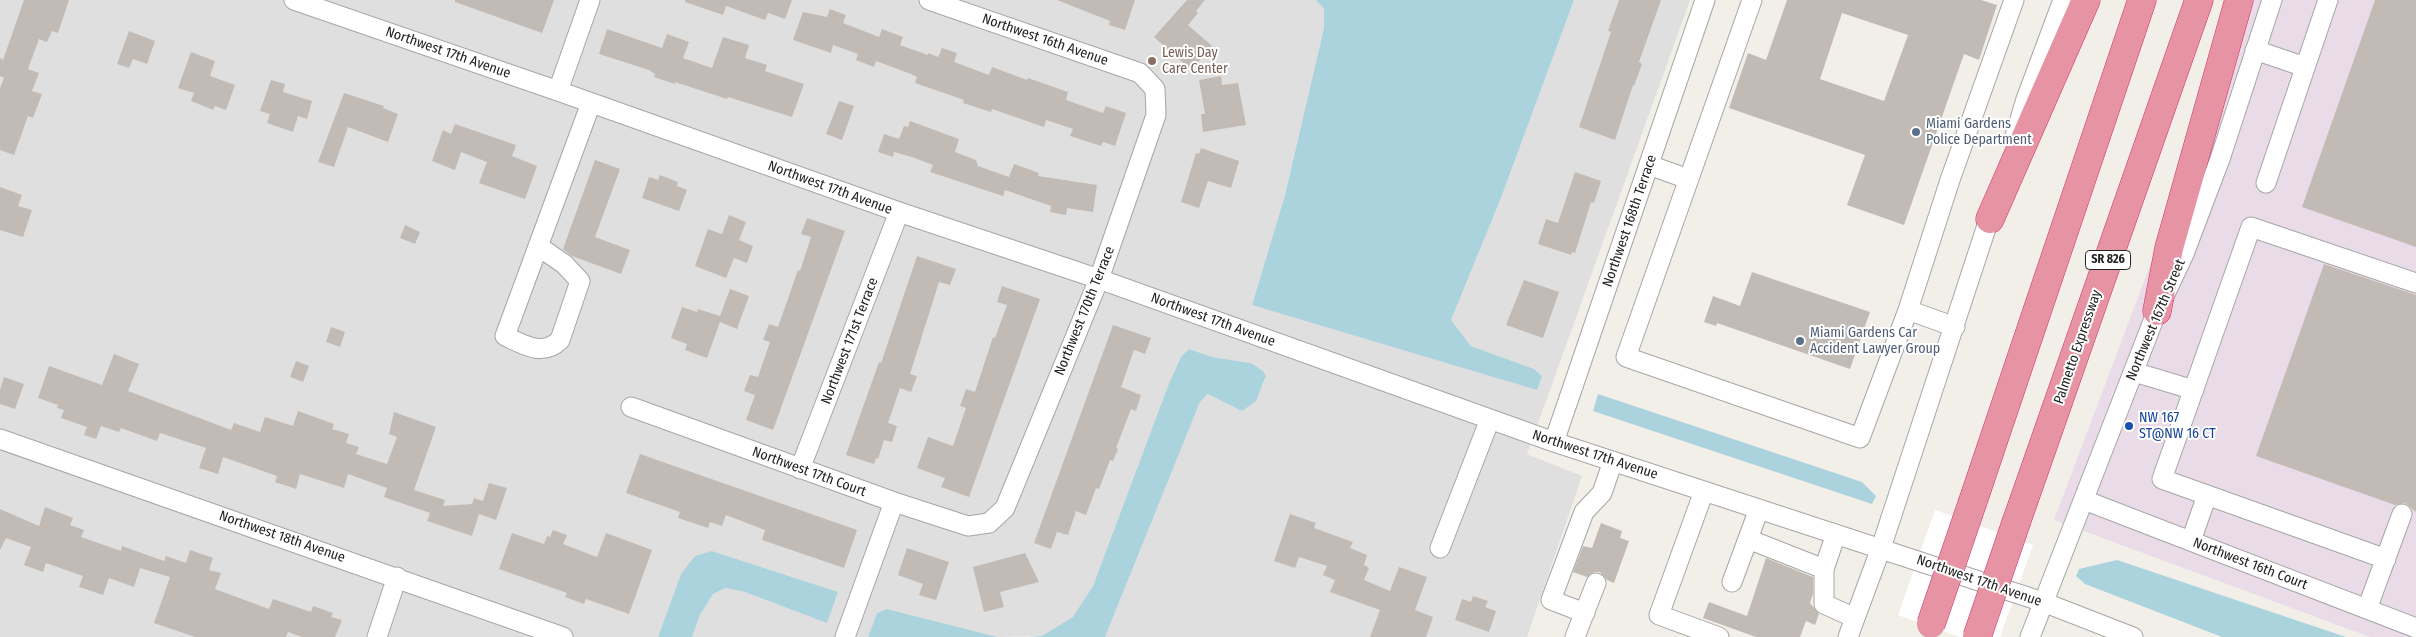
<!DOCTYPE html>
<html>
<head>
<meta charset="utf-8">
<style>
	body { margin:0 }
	canvas { display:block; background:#f2efe9 }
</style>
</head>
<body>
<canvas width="2416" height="637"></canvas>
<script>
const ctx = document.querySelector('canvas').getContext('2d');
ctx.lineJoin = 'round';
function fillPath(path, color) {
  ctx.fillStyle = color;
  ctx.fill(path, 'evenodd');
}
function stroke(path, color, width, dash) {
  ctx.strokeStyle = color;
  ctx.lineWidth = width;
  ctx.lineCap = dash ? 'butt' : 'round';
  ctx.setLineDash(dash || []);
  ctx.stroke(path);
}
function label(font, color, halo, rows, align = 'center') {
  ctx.font = font + ' "Fira Sans Condensed",sans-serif';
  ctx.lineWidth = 4;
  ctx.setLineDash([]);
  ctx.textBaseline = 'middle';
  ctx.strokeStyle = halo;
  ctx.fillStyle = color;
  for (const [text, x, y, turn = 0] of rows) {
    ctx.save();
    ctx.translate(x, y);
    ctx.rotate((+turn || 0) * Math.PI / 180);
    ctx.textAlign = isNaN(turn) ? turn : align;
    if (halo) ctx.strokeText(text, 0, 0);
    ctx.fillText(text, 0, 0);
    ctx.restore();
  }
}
fillPath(new Path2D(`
	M0,0h1316l8,9v19l-39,167 -33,110 290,71 -8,-7 -63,-23 -20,-26 50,-122 73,-198h116l-163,454 55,22 -55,161h-422l95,-235 8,-8 13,6 42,-14 3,-10 -3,-5 -12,-8 -39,-6 -23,-8 -21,37 -75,200 -19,31 -32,19 -44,1 -111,-28 -10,4 -9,24h-176l8,-22 13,-21 13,-6 19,4 82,30 11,-30 -126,-41 -31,23 -23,63h-658z`), '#e0dfdf');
fillPath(new Path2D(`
	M2250,0h166v637h-46l-316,-117z`), '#eadbe8');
fillPath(new Path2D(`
	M1316,0h258l-73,198 -50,122 20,26 63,23 8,7 -5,14 -285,-85 33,-110 39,-167v-19z
	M1189,349l23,8 39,6 12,8 3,5 -10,25 -14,10 -34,-17 -8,8 -95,235h-77l14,-1 31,-19 20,-31 75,-200 13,-29z
	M1598,394l264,88 14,14 -4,8 -279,-93z
	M712,551l126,41 -11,31 -82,-31 -19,-4 -13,6 -13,21 -8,22h-34l23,-63 14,-18z
	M2117,560l229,77h-124l-137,-53 -9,-8 3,-7z
	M887,609l111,28h-130l9,-24z`), '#abd3de');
fillPath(new Path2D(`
	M1935,510l98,35 -33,92h-40l-62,-22z`), '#fff');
fillPath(new Path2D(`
	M24,0h45l-11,33 -6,-2 -5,11 -8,-3 -11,30 11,4 -7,18 10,3 -9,24 -5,-2 -14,39 -14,-5v-62l4,-10 -4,-2v-18l3,2z
	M455,0h99l-12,33 -87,-31z
	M685,0h107l-7,19 -17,-6 -3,7 -39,-14 -3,9 -38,-13z
	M1057,0h78l-10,30 -16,-5 1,-4z
	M1187,0h18l-9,11 2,2 -10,12 24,21 -21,24 -37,-33z
	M1619,0h42l-22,62 3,2 -8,22 -1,-1 -18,55 -36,-13 32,-95 -3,-1z
	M1787,0h194l16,5 -18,55 -15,-6 -60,171 -57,-20 18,-50 -136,-47 19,-55 18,7zM1842,13l66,22 -24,66 -64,-22z
	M2375,0h41v247l-114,-40z
	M830,9l16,6 -3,8 36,14 3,-8 21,8 -3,8 28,10v-2l10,4 4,-9 15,5 -3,9 35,13 3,-8 35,13 1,-2 40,14 -2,8 37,13 3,-7 20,7 -11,33 -12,-4 -2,4 -31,-10 3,-7 -27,-9 -2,7 -52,-18 -1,3 -28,-9 1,-3 -49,-17 2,-6 -6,-3 -35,-13 -2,6 -18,-7 2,-6 -25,-9 -2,8 -38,-13 10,-28 24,5z
	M607,29l55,19 5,-14 22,8 -6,16 29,10 11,-31 26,8 -4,13 22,7 -2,6 39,13 -12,33 -64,-20 -1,2 -52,-17v2l-21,-7 1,-3 -6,-4 -50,-16z
	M129,31l26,10 -8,23 -14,-5 -4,9 -12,-4z
	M191,52l24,9 -5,15 25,9 -9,25 -11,-4 -2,4 -22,-9 3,-8 -16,-5z
	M1221,76l1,9 16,-2 8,42 -43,7 -2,-18h4l-6,-34z
	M271,80l14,4 -2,8 29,9 -5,18 -9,-3 -5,16 -26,-9 3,-9 -10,-3z
	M344,93l40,13 -1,2 15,6 -10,28 -40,-15 -14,40 -16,-5z
	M839,101l15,5 -12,34 -16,-6z
	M910,121l49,18 -4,13 21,8 2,6 31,11 5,-13 25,9 -1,3 59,9 -4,27 -26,-4 -1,7 -16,-3 1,-6 -46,-16 -2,6 -73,-24 3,-7 -21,-8 -18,-5 -1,5 -15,-5 6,-18 15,5 5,-13 4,1z
	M455,124l61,21 -4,11 25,10 -12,33 -46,-16 8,-21 -26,-10 -6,18 -23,-9 11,-31 8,4z
	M1201,148l38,13 -8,27 -23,-7 -9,27 -18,-6 15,-49 3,1z
	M595,160l25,9 -25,68 35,13 -9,24 -49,-18 -9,-7z
	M1575,172l26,9 -7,22 -3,-1 -16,51 -3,-1 -1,3 -33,-11 8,-25 12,4z
	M660,175l18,7 -1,4 10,4 -8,21 -37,-13 7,-21 9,3z
	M0,187l22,8 -4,11 14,4 -9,27 -23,-7z
	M729,215l17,7 -7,18 14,6 -6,17 -13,-5 -8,20 -31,-12 13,-37 14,5z
	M807,218l38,13 -72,199 -27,-10 9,-25 -11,-4 6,-16 8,2 12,-35 -7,-2 6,-16 9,3 20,-57 2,1 11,-34 -10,-3z
	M405,225l15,7 -5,12 -15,-6z
	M917,256l39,13 -6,16 -11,-3 -29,92 7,2 -6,16 -11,-4 -12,35 9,3 -5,16 -8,-2 -6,19 -2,-1 -2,6 -28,-9 33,-93 2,1z
	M2324,264l92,31v217l-11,-9 -10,2 -139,-49z
	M1752,272l118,40 -20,57 -133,-46 -1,3 -12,-4 9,-26 27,10z
	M1524,280l35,12 -16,46 -37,-13z
	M1002,286l38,13 -71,198 -28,-10 4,-9 -28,-10 11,-31 25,9 13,-38 -6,-2 6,-17 9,3 18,-55 2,1 12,-33 -10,-3z
	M730,289l19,7 -12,33 -17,-7 -13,36 -22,-8 2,-6 -16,-6 11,-31 15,5 1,-3 22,7z
	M1113,325l38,13 -6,16 -11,-4 -13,37 20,8 -5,16 -5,-2 -15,39 2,1 -5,12 -3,-1 -11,29 -3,-1 -10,27 -10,-4 -8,24 -11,-3 -6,17 -17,-6z
	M331,327l14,5 -5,15 -14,-5z
	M114,354l25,10 -11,27 103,39 3,-7 26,9 5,-15 28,9 5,-15 36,13 -2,5 17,5 -3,9 13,4 -3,7 31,10 10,-27 -8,-3 5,-22 42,15 -22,63 31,10 -2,6 29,-2 2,-6 9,3 6,-18 18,5 -11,32 -17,-6 -7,22 -45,-15 3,-8 -46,-16 3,-9 -39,-14 -4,14 -44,-14 -4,15 -21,-7 2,-6 -54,-19 -5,17 -19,-6 7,-20 -46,-15 -3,8 -36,-13 -2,4 -18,-6 -5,13 -12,-4 3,-8 -26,-9 3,-8 -7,-2 1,-3 -20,-7 11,-32 53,19z
	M296,361l13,5 -6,16 -13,-5z
	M4,377l20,7 -9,25 -15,-5v-14z
	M640,454l217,76 -13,38 -82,-28 3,-10 -39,-15 -4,11 -12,-4 -2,6 -30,-10 2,-6 -54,-19z
	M45,507l28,11 -3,7 14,5 -3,7 40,14 1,-5 42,15 2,-5 20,7 4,-13 23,8 -4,12 12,3 -6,16 54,20 4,-10 38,13 2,-6 20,7 -2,4 11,3 -7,17h-33l-14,-5 -2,5h-91l-41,-14 16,-46 -30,-9 -6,19 -25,-9 -6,17 -24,-8 4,-11 -37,-13 -3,9 -19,-7 7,-18 -25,-9 -6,12v-41l39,17z
	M1290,514l26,9 -2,5 39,14 -3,6 17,7 -3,10 5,3 -5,12 26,11 9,-24 28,10 -12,33 18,7 -7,20h-56l10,-27 -50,-18 5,-12 -12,-5 4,-9 -28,-9 -4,11 -21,-7z
	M1601,523l21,8 -2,7 9,3 -15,42 -7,-3 -7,-8h-6l-7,5 -14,-5 10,-26 9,2z
	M553,530l14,5 -4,9 34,13 9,-24 46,17 -23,64 -43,-15 -2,5 -19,-7 2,-4 -68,-24 13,-36 32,11 3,-8 3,1z
	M907,548l42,14 -13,38 -17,-5 4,-11 -25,-9z
	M1025,553l14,29 -39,10 4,15 -20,5 -11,-45z
	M1766,558l47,19v17l-3,9 9,11 -4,11 -9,-4 -6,16h-44l-53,-19 6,-16 38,14z
	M1473,596l15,5 -3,6 11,4 -7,21 -34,-12 7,-21 9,3z`), '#c2bbb5');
const minor = new Path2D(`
	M294,0l264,91 341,121 200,67 455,163 489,160 90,35
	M1752,0l-126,357 234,81 48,-128
	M2255,50l50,17
	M558,91l32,-91
	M2015,136l11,-37 37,-99
	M1649,165l39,14
	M2266,183l62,-183
	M538,246l26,18 16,17 -20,59c-17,17 -36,5 -55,-4l86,-233
	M1955,327l-47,-17 42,-130 64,-180
	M2134,372l60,18
	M631,407l263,95 74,24 21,-3 16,-15 94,-229 57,-164 -1,-26 -15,-16 -211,-73
	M0,439l563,198
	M1554,442l151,-442
	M800,469l99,-257
	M1704,491l-45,124 60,22
	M2084,500l332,128
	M1748,539l76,30v35l31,14
	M2191,541l16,-46
	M1440,548l50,-129
	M2386,559l-224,-80 89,-252 165,56
	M1824,569l12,-35
	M1732,582l27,-73
	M2367,609l35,-95
	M1585,613l-34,-13 33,-88 18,-19 11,-32
	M377,637l20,-60
	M845,637l49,-135
	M1575,637l21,-54
	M1848,637l33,-89 112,-341
	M2030,637l127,-326 27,-57 36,-95 52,-159`);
const highway = new Path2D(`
	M1990,219l96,-219
	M2157,311l12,-63 70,-248
	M1973,501l169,-501
	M2017,520l182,-520`);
stroke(minor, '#a6a6a6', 21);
stroke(highway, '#d72e6a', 29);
stroke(minor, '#fff', 19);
stroke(highway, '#e694a4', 28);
const highwayBridge = new Path2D(`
	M1931,624l42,-123
	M1977,637l40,-117`);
stroke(highwayBridge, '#d72e6a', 29, []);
stroke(highwayBridge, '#e694a4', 28);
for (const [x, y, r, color] of [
	[1152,61,5,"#8d6e63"],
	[1916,132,5,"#5c6f8a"],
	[1800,341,5,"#5c6f8a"],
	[2129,426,5,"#1a4fb4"]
]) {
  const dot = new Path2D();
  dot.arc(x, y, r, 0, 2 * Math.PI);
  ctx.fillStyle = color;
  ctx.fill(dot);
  stroke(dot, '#fff', 2);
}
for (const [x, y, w] of [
	[2108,260,45]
]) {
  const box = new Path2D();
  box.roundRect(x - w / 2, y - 9.5, w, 19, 4);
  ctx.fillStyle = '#fff';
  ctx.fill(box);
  stroke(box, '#222', 1);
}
label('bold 12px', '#222', null, [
	["SR 826",2108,260]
]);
label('14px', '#222', '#fff', [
	["Northwest 16th Avenue",1045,40,19],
	["Northwest 17th Avenue",448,53,19],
	["Northwest 17th Avenue",830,188,20],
	["Northwest 168th Terrace",1630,221,-71],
	["Northwest 170th Terrace",1085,311,-68],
	["Northwest 17th Avenue",1213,320,20],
	["Northwest 167th Street",2156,320,-67],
	["Northwest 171st Terrace",850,341,-69],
	["Palmetto Expressway",2078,347,-71],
	["Northwest 17th Avenue",1595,455,18],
	["Northwest 17th Court",809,472,20],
	["Northwest 18th Avenue",282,537,19],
	["Northwest 16th Court",2250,564,21],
	["Northwest 17th Avenue",1979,581,19]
]);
label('14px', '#785e54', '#fff', [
	["Lewis Day",1162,53],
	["Care Center",1162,69]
], 'left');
label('14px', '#4e5e75', '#fff', [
	["Miami Gardens",1926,124],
	["Police Department",1926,140],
	["Miami Gardens Car",1810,333],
	["Accident Lawyer Group",1810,349]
], 'left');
label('14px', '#164399', '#fff', [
	["NW 167",2139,418],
	["ST@NW 16 CT",2139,434]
], 'left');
</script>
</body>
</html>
